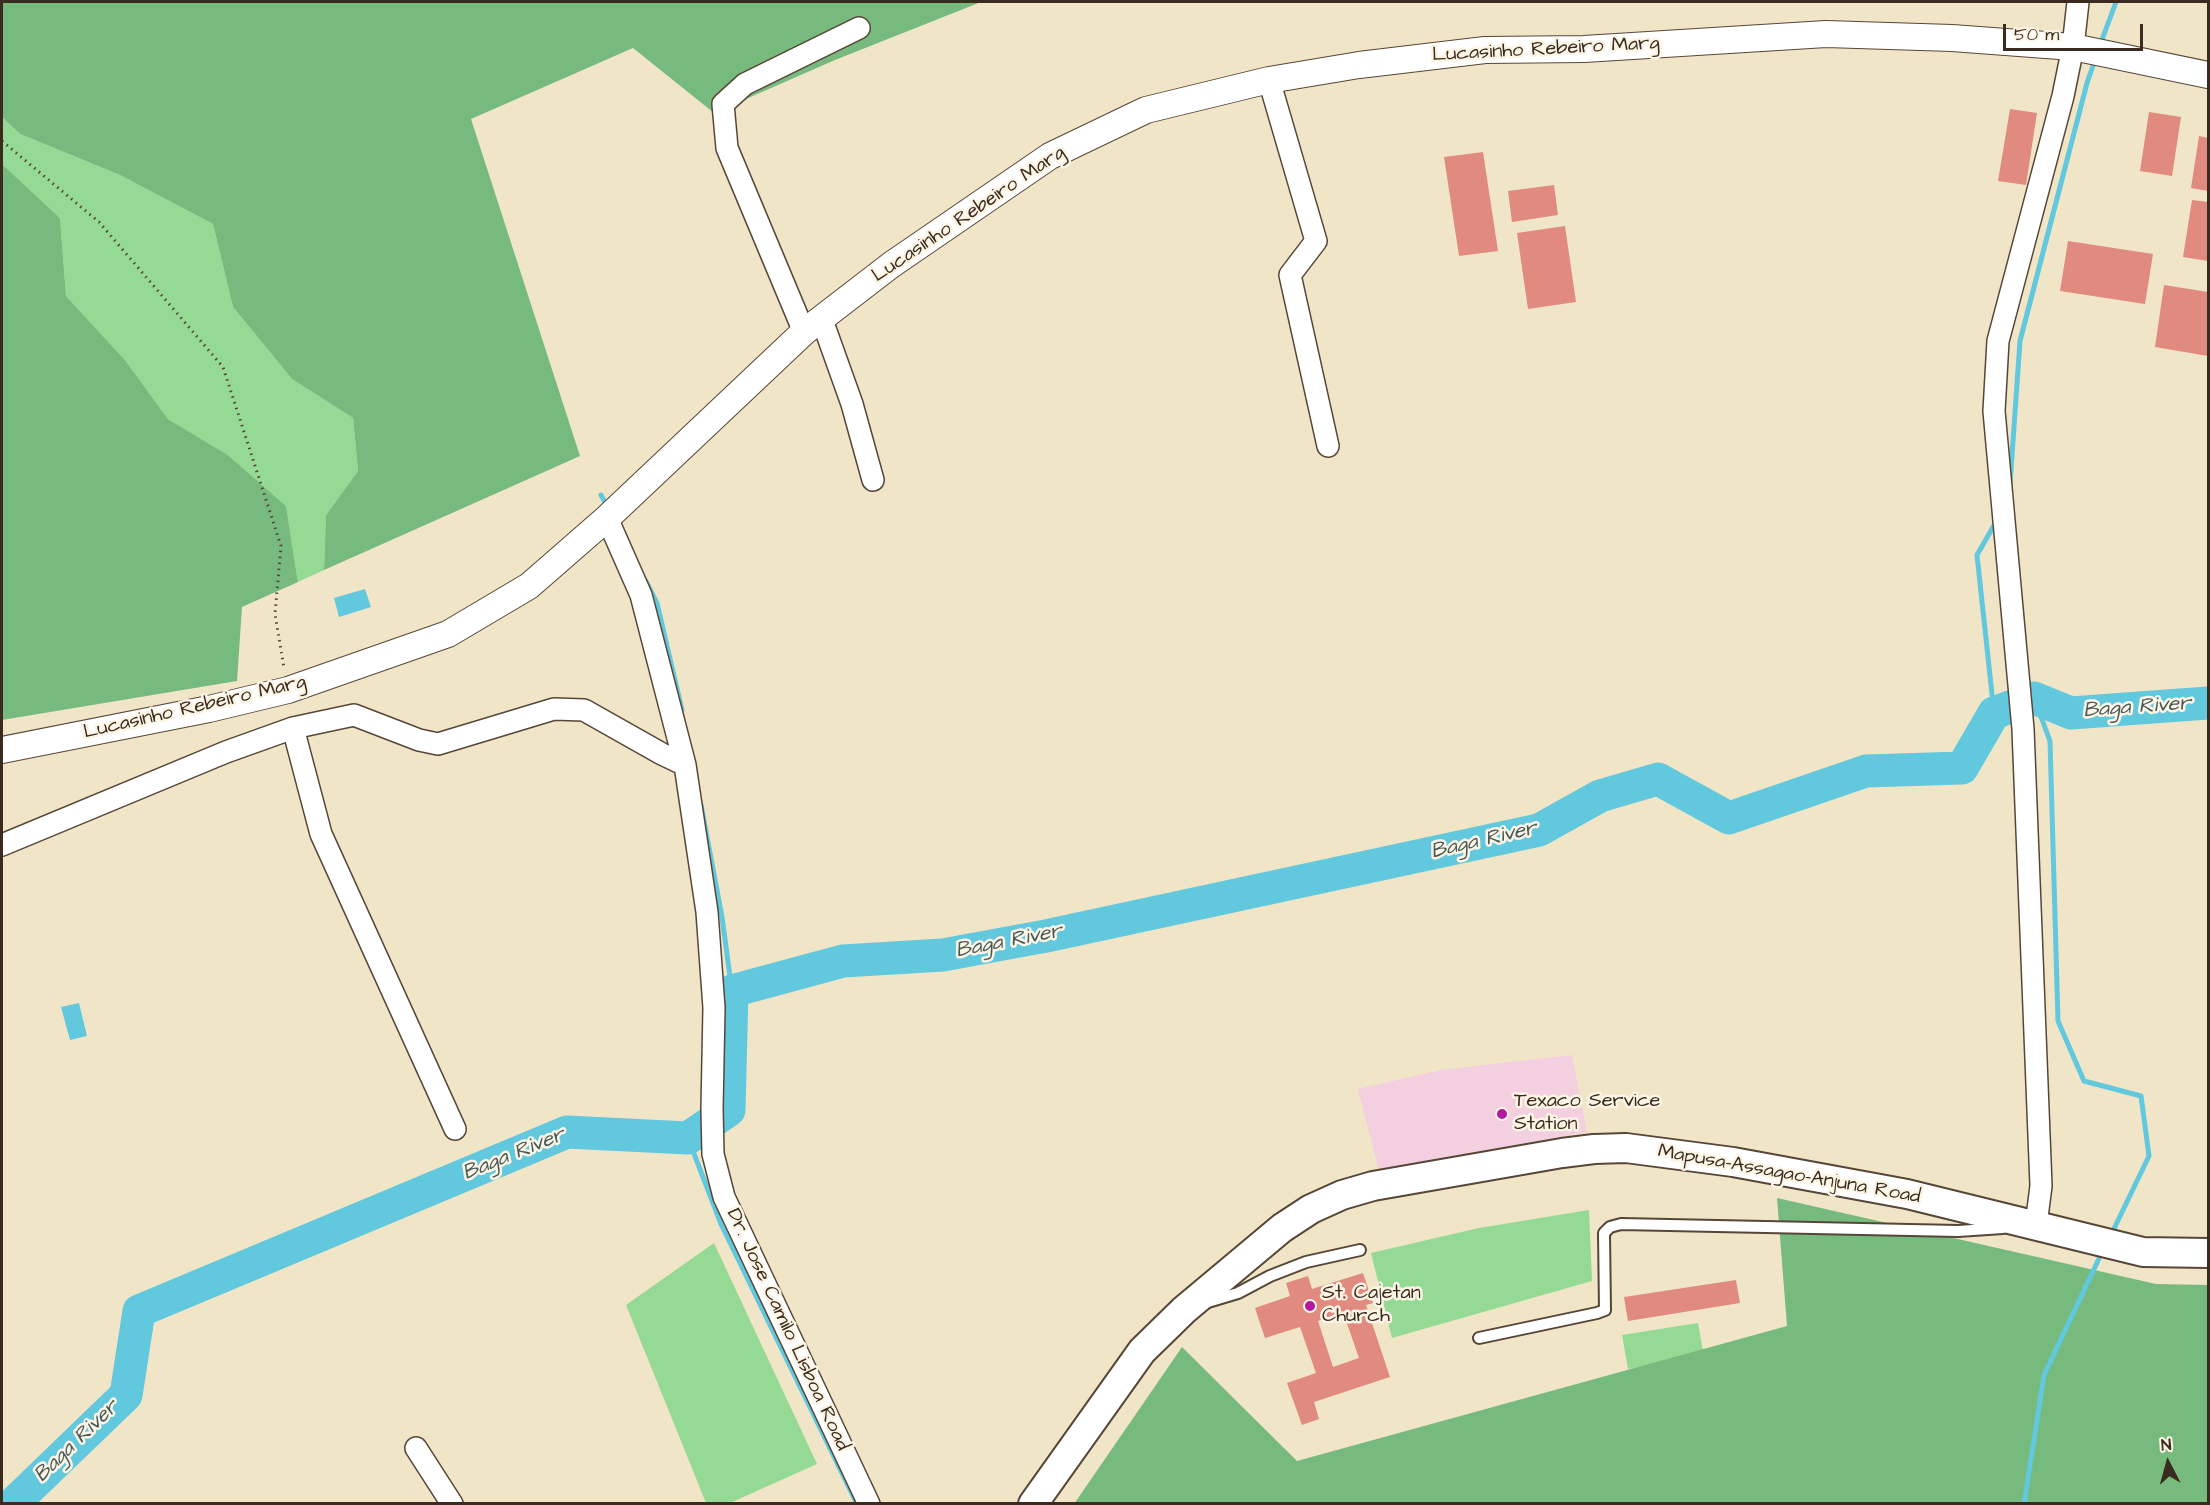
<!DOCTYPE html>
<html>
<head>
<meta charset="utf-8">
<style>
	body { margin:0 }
	#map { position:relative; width:2210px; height:1505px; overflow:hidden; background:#f1e5c8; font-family:"Architects Daughter",sans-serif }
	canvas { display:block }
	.frame { position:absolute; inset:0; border:3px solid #3b2a1e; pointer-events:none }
	.north { position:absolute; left:2138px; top:1433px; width:60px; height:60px; -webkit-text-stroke:4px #fcf5e5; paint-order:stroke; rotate:354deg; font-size:16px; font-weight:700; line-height:24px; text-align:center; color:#3b2a1e }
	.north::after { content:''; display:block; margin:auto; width:21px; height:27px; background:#3b2a1e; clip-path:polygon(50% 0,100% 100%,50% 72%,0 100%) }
	.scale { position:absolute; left:2003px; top:24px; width:140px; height:27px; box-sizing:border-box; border:3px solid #3b2a1e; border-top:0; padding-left:8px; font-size:18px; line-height:21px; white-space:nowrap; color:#3b2a1e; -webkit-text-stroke:4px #fcf5e5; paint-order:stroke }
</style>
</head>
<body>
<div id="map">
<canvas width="2210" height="1505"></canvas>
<div class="frame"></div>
<div class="north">N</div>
<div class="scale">50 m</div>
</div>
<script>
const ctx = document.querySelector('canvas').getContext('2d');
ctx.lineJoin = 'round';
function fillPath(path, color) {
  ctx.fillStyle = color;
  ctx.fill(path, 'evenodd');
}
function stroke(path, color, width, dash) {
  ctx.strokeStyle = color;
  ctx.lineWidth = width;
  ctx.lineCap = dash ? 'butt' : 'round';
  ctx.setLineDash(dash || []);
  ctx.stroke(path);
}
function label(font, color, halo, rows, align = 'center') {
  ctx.font = font + ' "Architects Daughter",sans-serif';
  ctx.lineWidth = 5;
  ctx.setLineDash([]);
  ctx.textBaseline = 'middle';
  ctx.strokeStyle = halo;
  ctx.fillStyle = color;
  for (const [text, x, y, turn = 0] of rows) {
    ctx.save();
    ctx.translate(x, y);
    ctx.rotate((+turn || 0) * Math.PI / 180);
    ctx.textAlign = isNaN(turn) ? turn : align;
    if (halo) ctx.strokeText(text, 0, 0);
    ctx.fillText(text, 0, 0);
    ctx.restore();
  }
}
fillPath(new Path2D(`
	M1572,1055l15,77 -208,39 -21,-82 83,-19z`), '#f3cfdf');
fillPath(new Path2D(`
	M2,117l18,17 100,41 93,49 20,83 59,72 61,39 5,53 -32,44 -2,55 -26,12 -12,-76 -58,-51 -60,-36 -43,-59 -59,-64 -6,-78 -58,-54z
	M1589,1210l3,71 -200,57 -21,-85 108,-25z
	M714,1243l103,221 -87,39h-24l-80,-198z
	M1698,1323l6,34 -76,12 -6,-34z`), '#94da94');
fillPath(new Path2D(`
	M2,2h979l-146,58 -121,53 -81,-65 -162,71 109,337 -256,114 2,-55 32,-44 -5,-53 -61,-39 -59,-72 -20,-83 -93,-49 -100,-41 -18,-17z
	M2,164l58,54 6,78 59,64 43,59 60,36 58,51 12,76 -56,25 -5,74 -235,39z
	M1777,1198l379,86 52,1v218l-1134,1 108,-157 115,114 490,-135z`), '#77ba7e');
fillPath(new Path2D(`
	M365,589l6,18 -32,10 -5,-19z
	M79,1003l8,33 -17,4 -9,-33z`), '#61c8dd');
stroke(new Path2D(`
	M2100,45l16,-43
	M2010,484l10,-143 67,-258 8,-23
	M601,495l6,11
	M646,581l11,22 25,107
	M2034,698l16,43 8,280 26,60 57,15 8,60 -39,81
	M1994,713l-17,-158 20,-35
	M701,805l21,112 10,74
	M688,1138l33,86 136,280
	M2024,1504l20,-129 59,-125`), '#61c8dd', 5);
stroke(new Path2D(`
	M13,1504l113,-109 13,-84 428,-179 121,6 41,-28 3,-119 111,-30 100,-6 103,-19 493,-106 61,-34 58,-17 71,39 137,-47 96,-3 32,-55 40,-15 37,15 137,-10`), '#61c8dd', 33);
fillPath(new Path2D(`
	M2010,109l27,4 -11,72 -28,-4z
	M2149,112l32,5 -9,59 -32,-5z
	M2199,136l9,2v53l-17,-3z
	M1483,152l15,99 -39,5 -15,-99z
	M1554,185l4,30 -46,7 -4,-31z
	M2192,200l16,2v59l-25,-4z
	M1565,226l11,76 -48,7 -11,-76z
	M2068,241l85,13 -8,50 -85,-13z
	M2164,285l44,7v64l-53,-9z
	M1363,1273l10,30 -7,2 24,72 -76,25 5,17 -17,6 -15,-42 29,-10 -16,-46 -35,11 -10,-30 35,-12 -4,-13 22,-7 4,13zM1343,1312l16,46 -26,9 -15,-46z
	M1736,1280l4,23 -112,18 -4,-24z`), '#e08a80');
const service = new Path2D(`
	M1208,1302l30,-9 32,-17 36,-14 54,-12
	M1479,1338l118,-25 8,-3 -1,-77 6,-6 11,-3 337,7 45,-3`);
const minor = new Path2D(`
	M1269,80l47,161 -26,34 38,171
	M822,320l30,84 21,76
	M804,332l-77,-184 -4,-44 22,-20 114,-56
	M607,518l34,77 44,170 22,147 7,96 -2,101 1,45 11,43 145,307
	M293,728l28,106 134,295
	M2,845l224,-93 67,-24 61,-13 65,25 19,4 116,-35 30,1 78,44 23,11
	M2036,1225l5,-39 -18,-457 -29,-318 4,-70 65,-245 10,-49 5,-45
	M416,1448l36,56`);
const tertiary = new Path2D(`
	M2,750l207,-41 79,-19 160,-56 81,-48 78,-68 197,-186 87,-67 159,-109 96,-46 123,-30 90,-15 126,-15 99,-1 242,-15 126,4 121,9 135,28`);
const secondary = new Path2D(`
	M1033,1504l109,-153 42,-41 98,-82 29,-19 31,-14 31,-9 189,-33 32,-4 32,-1 107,14 174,32 236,58 65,1`);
stroke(service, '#564638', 14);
stroke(minor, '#564638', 24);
stroke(tertiary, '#564638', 28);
stroke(secondary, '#564638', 32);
stroke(new Path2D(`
	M2,141l97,81 124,145 58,179 -6,68 9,54`), '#564638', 3, [1.5, 4.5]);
stroke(service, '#fff', 10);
stroke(minor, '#fff', 21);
stroke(tertiary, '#fff', 26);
stroke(secondary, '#fff', 28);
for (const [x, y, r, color] of [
	[1502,1114,6,"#b5179e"],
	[1310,1306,6,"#b5179e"]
]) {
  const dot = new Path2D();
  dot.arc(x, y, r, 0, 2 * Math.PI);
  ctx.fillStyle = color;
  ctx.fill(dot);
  stroke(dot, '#fcf5e5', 2);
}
label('20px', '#3b2a1e', '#fcf5e5', [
	["Lucasinho Rebeiro Marg",1546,50,-3],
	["Lucasinho Rebeiro Marg",969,215,-34],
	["Lucasinho Rebeiro Marg",195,708,-13],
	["Mapusa-Assagao-Anjuna Road",1789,1175,10],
	["Dr. Jose Camilo Lisboa Road",787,1330,65]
]);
label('20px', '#3b2a1e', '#fcf5e5', [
	["Texaco Service",1514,1102],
	["Station",1514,1125],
	["St. Cajetan",1322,1294],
	["Church",1322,1317]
], 'left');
label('italic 21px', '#465957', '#fcf5e5', [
	["Baga River",2137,708,-4],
	["Baga River",1484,841,-13],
	["Baga River",1009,942,-11],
	["Baga River",514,1155,-22],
	["Baga River",77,1442,-44]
]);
</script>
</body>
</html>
